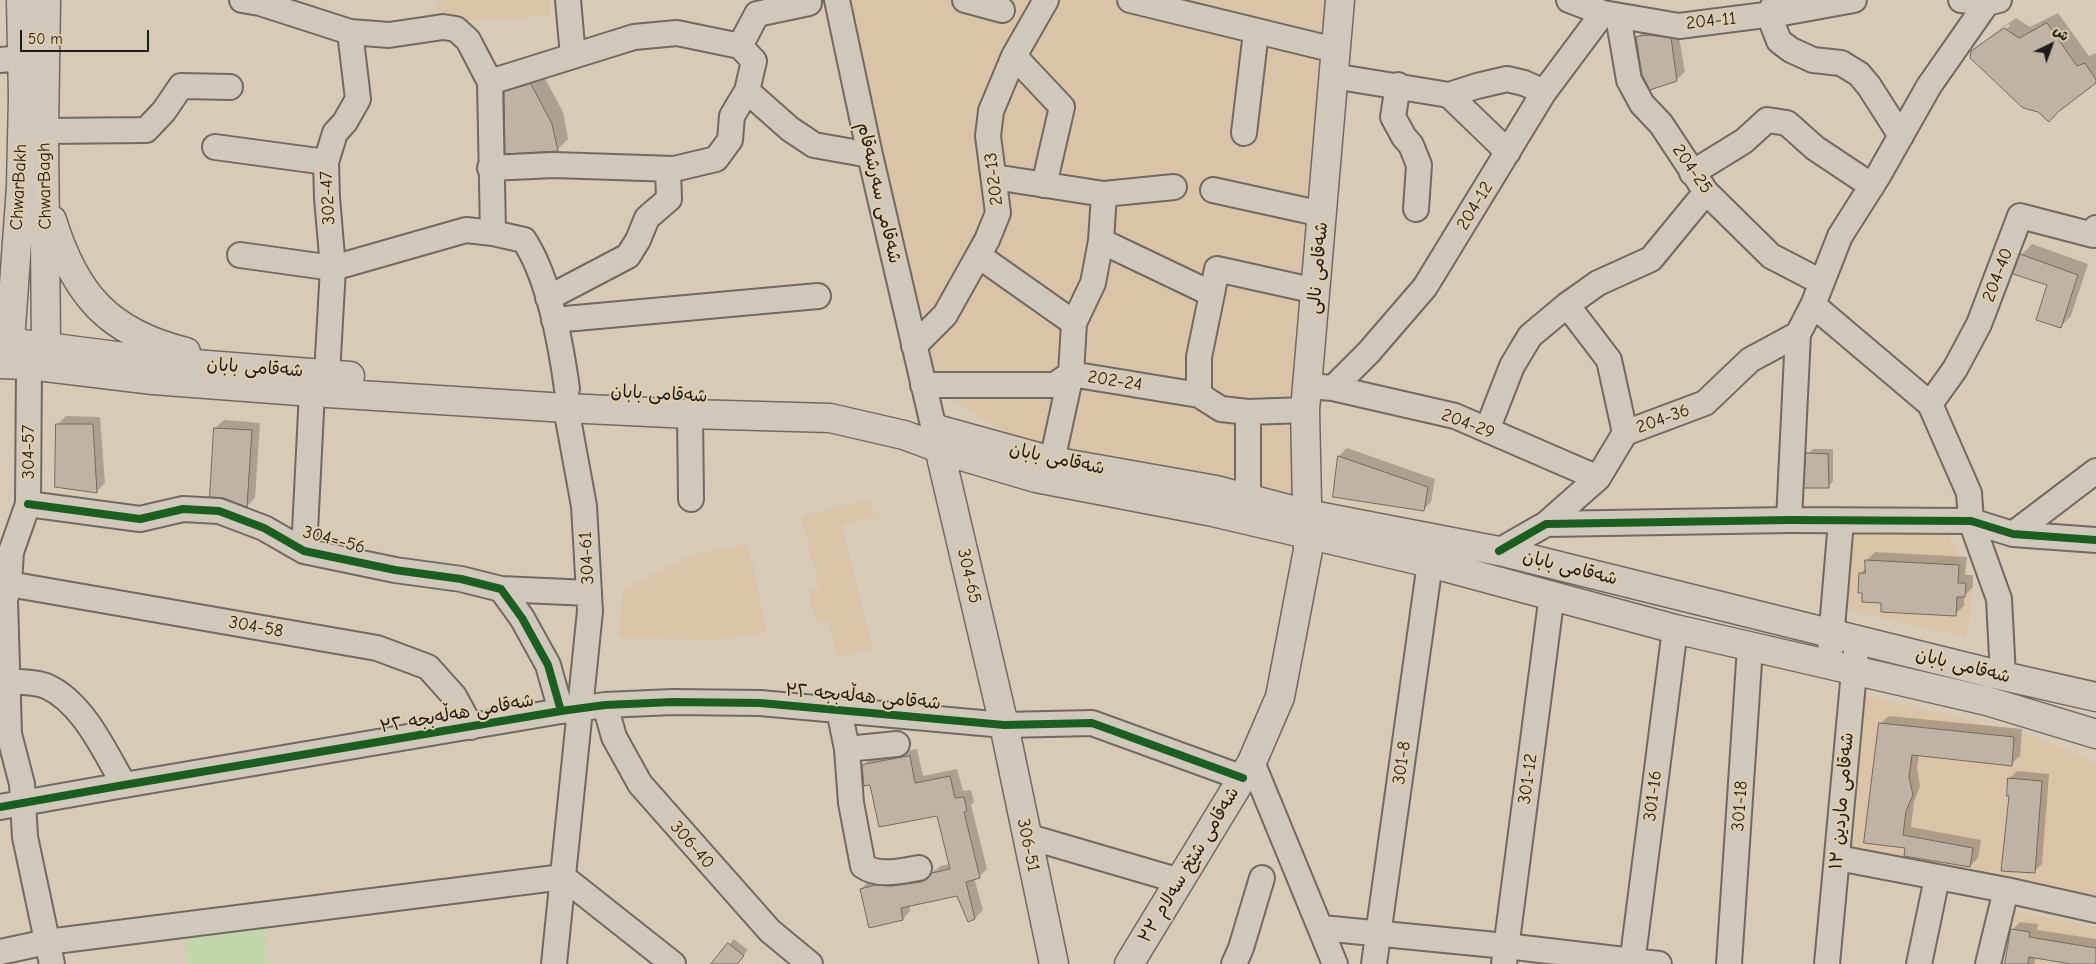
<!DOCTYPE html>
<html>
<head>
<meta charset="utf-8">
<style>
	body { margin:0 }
	#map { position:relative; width:2096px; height:964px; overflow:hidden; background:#d7cab6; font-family:"Comic Neue","Playpen Sans Arabic",sans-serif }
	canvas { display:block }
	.north { position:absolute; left:2026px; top:20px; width:50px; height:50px; -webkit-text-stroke:4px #e0cdab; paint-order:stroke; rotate:42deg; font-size:14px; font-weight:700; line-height:20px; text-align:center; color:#1c1c1c }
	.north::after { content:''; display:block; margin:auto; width:18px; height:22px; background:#1c1c1c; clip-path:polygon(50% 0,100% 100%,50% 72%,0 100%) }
	.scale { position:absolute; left:20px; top:30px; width:129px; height:22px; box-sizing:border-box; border:2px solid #1c1c1c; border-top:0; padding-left:6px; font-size:15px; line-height:18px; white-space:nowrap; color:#1c1c1c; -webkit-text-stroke:4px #e0cdab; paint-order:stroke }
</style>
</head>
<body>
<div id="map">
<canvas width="2096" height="964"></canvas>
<div class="north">ش</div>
<div class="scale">50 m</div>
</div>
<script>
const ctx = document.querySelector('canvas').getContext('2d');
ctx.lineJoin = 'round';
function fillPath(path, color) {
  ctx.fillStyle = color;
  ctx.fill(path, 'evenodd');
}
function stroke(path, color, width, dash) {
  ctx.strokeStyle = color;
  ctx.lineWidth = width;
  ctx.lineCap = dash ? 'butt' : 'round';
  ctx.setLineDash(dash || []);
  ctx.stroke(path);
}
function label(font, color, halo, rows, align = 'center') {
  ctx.font = font + ' "Comic Neue","Playpen Sans Arabic",sans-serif';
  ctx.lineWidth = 4;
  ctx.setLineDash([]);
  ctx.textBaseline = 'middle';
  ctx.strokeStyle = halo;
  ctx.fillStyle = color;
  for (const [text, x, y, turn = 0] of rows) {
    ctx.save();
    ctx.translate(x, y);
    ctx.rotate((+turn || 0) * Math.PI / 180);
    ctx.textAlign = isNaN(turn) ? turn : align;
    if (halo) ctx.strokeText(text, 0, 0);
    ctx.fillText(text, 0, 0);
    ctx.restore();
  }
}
fillPath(new Path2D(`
	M436,0h113v16l-89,5 -21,-10z
	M837,0h503l-33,514 -255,-53 -96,-59 -33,-17z
	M870,499l4,18 -32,8 31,124 -35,9 -10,-38 -12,3 -8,-32 11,-3 -18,-72z
	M1851,527l95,3 27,55 -6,52 -119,-27z
	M748,545l19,87 -59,8 -89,-3 4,-47 72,-36z
	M1862,694l174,43 60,27v135l-246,-48z
	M2012,911l84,16v37h-92z`), '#d9c4a8');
fillPath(new Path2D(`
	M264,928l5,36h-81l-3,-27z`), '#c1d6aa');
fillPath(new Path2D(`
	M2058,13l31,43 7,-3v29l-124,-30 9,-9v3l29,-20 -1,-2 -27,18 34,-24 14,9z
	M1645,29l33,2 7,41 -9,8 -39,-42z
	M542,73l21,39 5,27 -11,11 -52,-57 11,-12z
	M2032,244l56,20 -17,52 -11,11 -12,-42 -27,-30z
	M66,416l34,1 5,66 -8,8 -39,-67z
	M224,420l36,3 -5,75 -8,8 -32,-78z
	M1347,448l88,31 -4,23 -8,8 -84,-54z
	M1813,449h20v32l-5,6 -21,-33z
	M1875,552l92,5 -2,18h8v12l-9,9v10l-9,8 -72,-12 -23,-28 6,-6 1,-8z
	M1889,716l133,13 -2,27 -9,8 -92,-10 -2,14 3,18 -6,16 -3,25 70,13 -3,18 -8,8 -64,-19 -41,-5 15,-118z
	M917,749l6,27 34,-7 6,22 8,-1 3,12 -3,3 16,64 -8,8 -5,1 9,32 -8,8 -17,-24 -49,11 1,6 -7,8 -42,-30 8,-8 61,-7 11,-8 9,-2 -12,-50 -67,-30 -8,-18 8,-8z
	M2017,771l32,3 -7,90 -8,7 -23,-76 -2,-16z
	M2020,922l18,2 -1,6 59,9v25h-17l-43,-7 -2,7h-27l5,-34z
	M734,939l14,11 -11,14h-19l-3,-3z`), '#0003');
const building = new Path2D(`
	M2047,23l30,43 8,-3 11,17v3l-38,29 -9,10 -11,-10 -15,-4 -53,-50 1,-7 33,-23 15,10z
	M1649,35l22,3 6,43 -27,9 -8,-15 -6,-38z
	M531,84l21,40 6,27 -53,3 -1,-62z
	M2020,254l58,21 -17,53 -25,-8 11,-35 -34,-11z
	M56,424h37l4,69 -42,-6z
	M214,428l38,2 -5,77 -23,-9 -14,-1z
	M1806,453l22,1 1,34h-25z
	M1338,456l90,31 -4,24 -91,-14z
	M1865,560l94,5 -1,18h8l-1,14h-8l-1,19 -75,-4v-9l-19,-1v-9h-4l1,-20h6z
	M1879,723l135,14 -2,29 -100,-11 -3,22 4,18 -7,16 -3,24 70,13 -3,19 -66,-11 1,-8 -41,-5z
	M910,756l5,27 35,-7 5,22 9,-1 3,14 -3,1 16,66 -14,4 9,37 -7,3 -11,-26 -56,12 2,12 -34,8 -9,-39 16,-4 15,1 30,-4 6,-3 5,-6 18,-4 -13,-53 -58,11 -9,-42 -6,1 -2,-21z
	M2008,778l34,3 -7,92 -34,-2 8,-75h-2z
	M2011,929l19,3 -1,5 67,11v16h-25l-42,-7 -1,7h-23z
	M728,943l16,13 -7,8h-26z`);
fillPath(building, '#bfb3a4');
stroke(building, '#706a61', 1);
const minor = new Path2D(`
	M242,0l18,3 90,29 39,3 54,-8 13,2 12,11 22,42 3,151
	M568,0l5,56
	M837,0l33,155 64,274
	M965,0l37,10
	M1130,0l205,50
	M1569,0l34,13 76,13 109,-14 66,-12
	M1961,0l26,3 12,-3
	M1775,2l-6,13 10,26 12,9 22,10 28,3 18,11 10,12 32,50
	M1618,16l11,64 13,24 19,20 45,68 65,64 50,26
	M740,46l17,-32 52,-11v-3
	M1014,56l48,51 -18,78
	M0,60l22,-2
	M1333,76l116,19 28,-9 30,-7 17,4 20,9
	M490,82l144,-45 43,-4 63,13
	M1398,85l-5,32 11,20 7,8 8,20 -3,44
	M747,91l43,38 24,16 56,10
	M1449,95l59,57
	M44,131l102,-1 18,-19 17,-25 49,1
	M1244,133l12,-101
	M215,147l111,15
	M490,168l64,-3 120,4 42,-10 14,-19 2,-24 15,-25 7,-30 -14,-15
	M1692,173l52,-32 23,-21 20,3 28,25 57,38
	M994,177l110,17 70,-7
	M1213,190l109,24
	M1101,241l111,53
	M240,255l93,13 133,-38 27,3 31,7c25,38 37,105 43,149
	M979,256l95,67
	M548,298l80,-42 10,-16 9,-22 22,-19 -1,-30
	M1567,305l42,55 16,73
	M1813,305l117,99 39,89 2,28 28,78 4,77
	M554,320l264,-24
	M914,346l31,-31 42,-75 11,-27 -10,-77 3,-25 23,-55 32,-56
	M29,365l-1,139 -17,48 -2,32 -4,16 4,134 13,50 3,53 27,127
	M327,374l6,-106 -6,-70 -1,-36 9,-29 10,-11 13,-23 -8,-67
	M923,385h131l17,-11 128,21 22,14 27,3 57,-2
	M1320,387l13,1 122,28 143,62
	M1333,388l36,-36 56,-65 119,-195 59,-79
	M1199,395v-38l18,-88 99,22
	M1930,404l25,-35 24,-45 41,-108 73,19 3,-7
	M690,414l1,85
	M1487,430l25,-64 18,-30 37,-31 31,-22 53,-24 55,-67
	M1052,461l19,-87 3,-51 19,-40 8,-42 3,-47
	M1248,497v-85
	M28,504l112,15 43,-10 36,2 45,17 40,23 91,19 66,9 40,10 21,29 26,47 13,46
	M1789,520l9,-186 15,-29 27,-69 38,-60 51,-90 58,-83
	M1546,524l52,-46 27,-45 80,-30 45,-43 48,-26
	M2013,534l83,-63
	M304,551l8,-159
	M1499,551l47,-27 243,-4 182,1 42,13 83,6
	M9,584l368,64 51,19 26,29 17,31
	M501,589l88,4
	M1829,664l12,-143
	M0,682c11,-1 36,0 46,4 37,16 59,66 78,99
	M605,705l9,32 26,47 130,147 40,33
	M839,710l8,39 4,54 12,63c16,11 38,5 56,2
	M847,749l50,-5
	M1252,762l83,202
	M0,807l124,-22 437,-74 44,-6 68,-3 87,1 244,22 88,-2 151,55
	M1026,836l154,45
	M1838,858l168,32 90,20
	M1322,928l184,18 153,18
	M0,952l47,-10 516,-65 110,87
	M554,964l36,-353 -6,-105 -18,-98
	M1234,964l7,-16 21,-70
	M1374,964l56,-401
	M1504,964l48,-370
	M1632,964l43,-335
	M1729,964l21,-317
	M1827,964l30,-325
	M1919,964l18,-86
	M1988,964l18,-74`);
const major = new Path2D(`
	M21,0l2,97 -2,89 -11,155 7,14 12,10 11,-8 6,-11 -2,-215 2,-131
	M52,220c23,75 57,113 134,132
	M0,341l155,20 195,15
	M0,364l29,1 124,15 159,12 254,16 124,6 140,4 74,17 54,20 78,23 177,34 217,51 245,66 312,72 109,33
	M936,429l116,32 164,29 91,24 192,37 504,125 93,21
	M936,435l68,290 50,239
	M1129,964l123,-202 28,-65 28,-147 -3,-140 35,-410`);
stroke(minor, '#706a61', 28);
stroke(major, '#706a61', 31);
stroke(minor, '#d0c8bb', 24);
stroke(major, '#d0c8bb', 28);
stroke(new Path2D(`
	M28,504l112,15 43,-10 36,2 45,17 40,23 91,19 66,9 40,10 21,29 26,47 13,46
	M1499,551l47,-27 243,-4 182,1 42,13 83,6
	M0,807l124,-22 437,-74 44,-6 68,-3 87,1 244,22 88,-2 151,55`), '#1b5e20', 8);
label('18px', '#1c1c1c', '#e0cdab', [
	["204-11",1711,21,-6],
	["204-25",1692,169,55],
	["202-13",994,179,-97],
	["ChwarBagh",45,186,-91],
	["ChwarBakh",19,187,-87],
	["شەقامی سەرشەقام",879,193,77],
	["302-47",328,198,-93],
	["204-12",1475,206,-59],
	["شەقامی نالی",1318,268,-85],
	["204-40",1998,275,-69],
	["شەقامی بابان",255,368,4],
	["202-24",1115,381,9],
	["شەقامی بابان",659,394,3],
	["204-36",1663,419,-20],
	["204-29",1468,424,21],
	["304-57",29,452,-90],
	["شەقامی بابان",1057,459,12],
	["304=-56",334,540,15],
	["304-61",587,558,-93],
	["شەقامی بابان",1570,568,14],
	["304-65",969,576,77],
	["304-58",256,627,10],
	["شەقامی بابان",1963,666,14],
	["شەقامی هەڵەبجە ٣٢",863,697,5],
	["شەقامی هەڵەبجە ٣٢",457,714,-10],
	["301-8",1402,763,-82],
	["301-12",1528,779,-82],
	["301-16",1653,796,-83],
	["شەقامی ماردین ١٣",1842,801,-85],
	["301-18",1740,806,-86],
	["306-40",692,845,49],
	["306-51",1028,845,78],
	["شەقامی شێخ سەلام ٣٣",1189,865,-59]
]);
</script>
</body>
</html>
